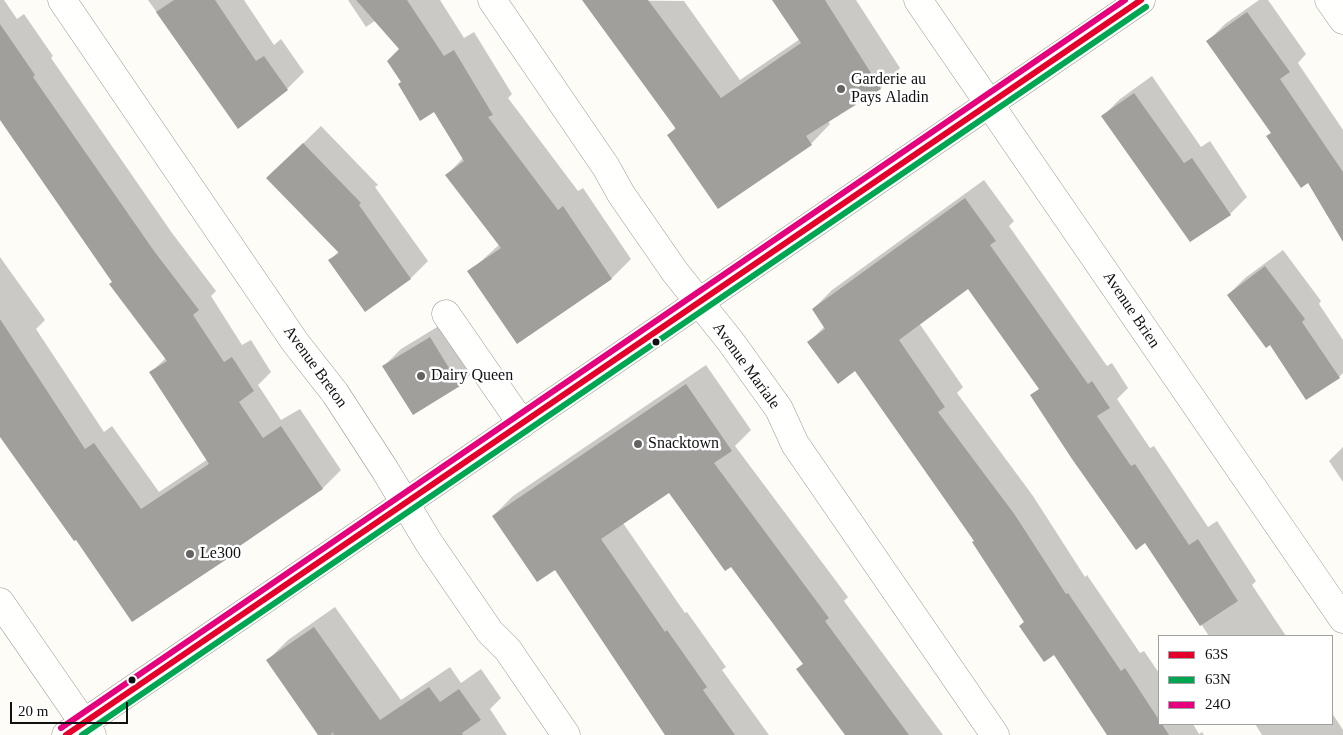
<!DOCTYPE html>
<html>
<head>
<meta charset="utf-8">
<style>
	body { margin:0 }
	#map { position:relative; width:1343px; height:735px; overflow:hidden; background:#fdfcf7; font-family:"Times New Roman",serif }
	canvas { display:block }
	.legend { position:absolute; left:1158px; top:635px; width:175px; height:90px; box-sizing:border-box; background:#fff; border:1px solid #a0a0a0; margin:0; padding:6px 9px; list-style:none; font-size:15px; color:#111 }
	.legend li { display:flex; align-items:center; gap:10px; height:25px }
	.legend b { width:25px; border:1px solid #a0a0a0 }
	.scale { position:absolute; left:10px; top:702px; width:118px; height:22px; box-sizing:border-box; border:2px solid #111; border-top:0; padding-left:6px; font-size:15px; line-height:18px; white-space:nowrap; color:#111; -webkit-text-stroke:4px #fff; paint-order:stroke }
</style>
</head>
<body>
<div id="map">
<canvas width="1343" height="735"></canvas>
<ul class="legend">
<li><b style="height:6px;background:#e4002b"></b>63S</li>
<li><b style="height:6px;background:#00a651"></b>63N</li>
<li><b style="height:6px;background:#e5007d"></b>24O</li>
</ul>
<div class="scale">20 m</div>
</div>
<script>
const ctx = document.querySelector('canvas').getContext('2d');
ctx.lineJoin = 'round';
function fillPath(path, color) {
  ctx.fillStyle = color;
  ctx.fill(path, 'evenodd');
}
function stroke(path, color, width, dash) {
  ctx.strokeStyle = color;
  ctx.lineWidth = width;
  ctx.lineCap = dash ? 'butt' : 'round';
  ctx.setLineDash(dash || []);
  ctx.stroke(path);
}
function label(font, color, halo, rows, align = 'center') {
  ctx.font = font + ' "Times New Roman",serif';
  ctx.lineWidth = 5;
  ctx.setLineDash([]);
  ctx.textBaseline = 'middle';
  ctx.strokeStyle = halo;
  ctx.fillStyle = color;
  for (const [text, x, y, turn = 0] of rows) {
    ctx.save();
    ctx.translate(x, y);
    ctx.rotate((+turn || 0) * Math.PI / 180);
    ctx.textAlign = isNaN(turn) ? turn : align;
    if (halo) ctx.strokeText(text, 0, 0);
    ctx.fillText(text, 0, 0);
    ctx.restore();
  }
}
fillPath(new Path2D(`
	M0,0h4l13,19 7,-5 29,42 -2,2 121,175 44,58 -5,5 31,49 9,-5 20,32 -13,13 23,35 19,-11 41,61 -18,18 -79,54 -15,14 -97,65 -56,-83 -76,-104v-177l45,63 -9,9 68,103 8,-6 47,66 49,-33 -57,-87 15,-14 -166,-240z
	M148,0h96l30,45 7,-6 23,33 -17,17 -49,38z
	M348,0h92l24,38 10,-6 38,62 -4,4 70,93 5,-3 48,71 -19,19 -95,64 -48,-70 31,-28 -53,-69 16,-17 -28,-48 -33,-28 -1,-33 -25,-29 -10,7z
	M583,0l101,1 56,79 60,-41 -27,-39h83l44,68 -19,20 -53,33 2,3 -19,20 -93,63 -50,-72 8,-8z
	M1259,0h9l38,54 -8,9 45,67v110l-35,-59 -40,-45 4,-4 -64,-91 17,-17z
	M1152,76l49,71 9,-6 37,56 -17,17 -127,-98 17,-17z
	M321,126l57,59 -3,2 53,74 -17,17 -46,33 -35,-51 9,-9 -54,-90z
	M984,180l30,41 -5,5 98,140 5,-3 16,25 -11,11 33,49 4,-2 54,81 9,-6 39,60 -4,4 34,51h-77l-63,-95 -114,-145 8,-8 -71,-100 -50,35 44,64 -6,6 76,103 52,81 2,-2 53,78 4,-2 15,22v51h34l6,10 3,-2 2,3h-96l-54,-81 -29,-33 -49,-80 -121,-171 -46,-28 16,-16 -12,-17 19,-19z
	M1283,250l38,51 -2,3 24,36v33l-4,4 -69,-34 -42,-48 17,-17z
	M447,321l30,47 -17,17 -76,-19 17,-17z
	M706,365l45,65 -16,16 113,151 -4,4 99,134h-97l-49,-66 7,-6 -72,-98 -63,-74 -46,32 62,90 2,-1 39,55 -4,3 47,65h-104l-110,-167 -62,-52 20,-20z
	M1343,447v35l-14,-21z
	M335,607l66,93 49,-33 11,16 20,-14 20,29 -11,11 17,26h-187l-52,-75 20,-20z
	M1332,713l11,17v5h-81l-7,-11h77z`), '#0003');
fillPath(new Path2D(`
	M174,0h41l41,61 8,-5 24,34 -50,39 -82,-117z
	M356,0h51l37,56 10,-6 39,65 -5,2 70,93 5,-4 49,73 -95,65 -50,-73 34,-23 -56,-73 19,-14 -30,-49 -14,9 -22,-37 3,-2 -14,-21 12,-12z
	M582,0h66l73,98 80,-55 -29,-43h53l56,89 -75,47 6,9 -94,64 -51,-74 9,-6z
	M1247,12l43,60 -10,7 63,93v70l-35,-59 -7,5 -35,-52 5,-3 -65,-92z
	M0,24l35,51 -2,2 121,174 45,59 -6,5 31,47 8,-5 22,34 -15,11 24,36 18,-12 42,63 -95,65 2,3 -98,65 -56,-82 -2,1 -74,-104v-118l85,130 9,-6 47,66 68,-45 -60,-92 18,-11 -58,-77 3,-2 -112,-162z
	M1134,93l50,70 8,-5 39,57 -41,27 -89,-126z
	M303,143l58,60 -2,2 52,74 -46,33 -37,-52 11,-7 -73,-75z
	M965,198l31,43 -6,4 98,139 4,-3 18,27 -13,8 34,50 4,-2 54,81 9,-6 40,62 -38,25 -55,-83 -9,7 -64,-91 -42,-64 9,-6 -71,-100 -69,51 46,67 -7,5 77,103 51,79 2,-1 53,78 4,-3 34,52v4h3l7,11h-62l-53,-80 -10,7 -25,-36 5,-4 -52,-80 2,-1 -119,-170 -17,13 -31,-42 18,-13 -13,-20z
	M1265,266l40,53 -3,3 38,56 -34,22 -36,-55 -4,3 -39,-53z
	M430,337l30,49 -47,29 -31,-49z
	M686,384l46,67 -18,12 115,155 -4,3 84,114h-64l-49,-66 7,-5 -72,-97 -6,4 -56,-78 -68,46 64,93 2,-2 40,57 -4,3 32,45h-70l-110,-165 -18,12 -45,-66z
	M314,627l66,93 49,-33 11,15 19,-13 22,31 -19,13 1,2h-145l-52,-75z`), '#a19f9c');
const minor = new Path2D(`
	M62,0l233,342 40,51 50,77 44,73 61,89 18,18 58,85
	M492,0l114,167 15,27 54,78 56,70 48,67 16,35 200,291
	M918,0l425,619
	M1329,0l14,20
	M446,314l76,110
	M0,602l92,133
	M66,735l1075,-735`);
stroke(minor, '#979795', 29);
stroke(new Path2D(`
	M332,733l1,2`), '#b9b9b8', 3, [5, 2.5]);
stroke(minor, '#fffffe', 28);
stroke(new Path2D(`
	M66,735l1075,-735`), '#e4002b', 6);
stroke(new Path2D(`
	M82,735l1064,-728`), '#00a651', 6);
stroke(new Path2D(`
	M61,728l1064,-728`), '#e5007d', 6);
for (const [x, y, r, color] of [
	[841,89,5,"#646362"],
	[656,342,4.5,"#111"],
	[421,376,5,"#646362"],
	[638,444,5,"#646362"],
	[190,554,5,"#646362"],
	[132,680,4.5,"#111"]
]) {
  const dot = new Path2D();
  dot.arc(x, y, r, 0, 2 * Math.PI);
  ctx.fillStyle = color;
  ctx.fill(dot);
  stroke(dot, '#fff', 2);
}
label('16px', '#111', '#fff', [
	["Garderie au",851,80],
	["Pays Aladin",851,98],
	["Dairy Queen",431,376],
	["Snacktown",648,444],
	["Le300",200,554]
], 'left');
label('16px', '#111', '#fff', [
	["Avenue Brien",1131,310,56],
	["Avenue Mariale",746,366,54],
	["Avenue Breton",315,367,54]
]);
</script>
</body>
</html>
